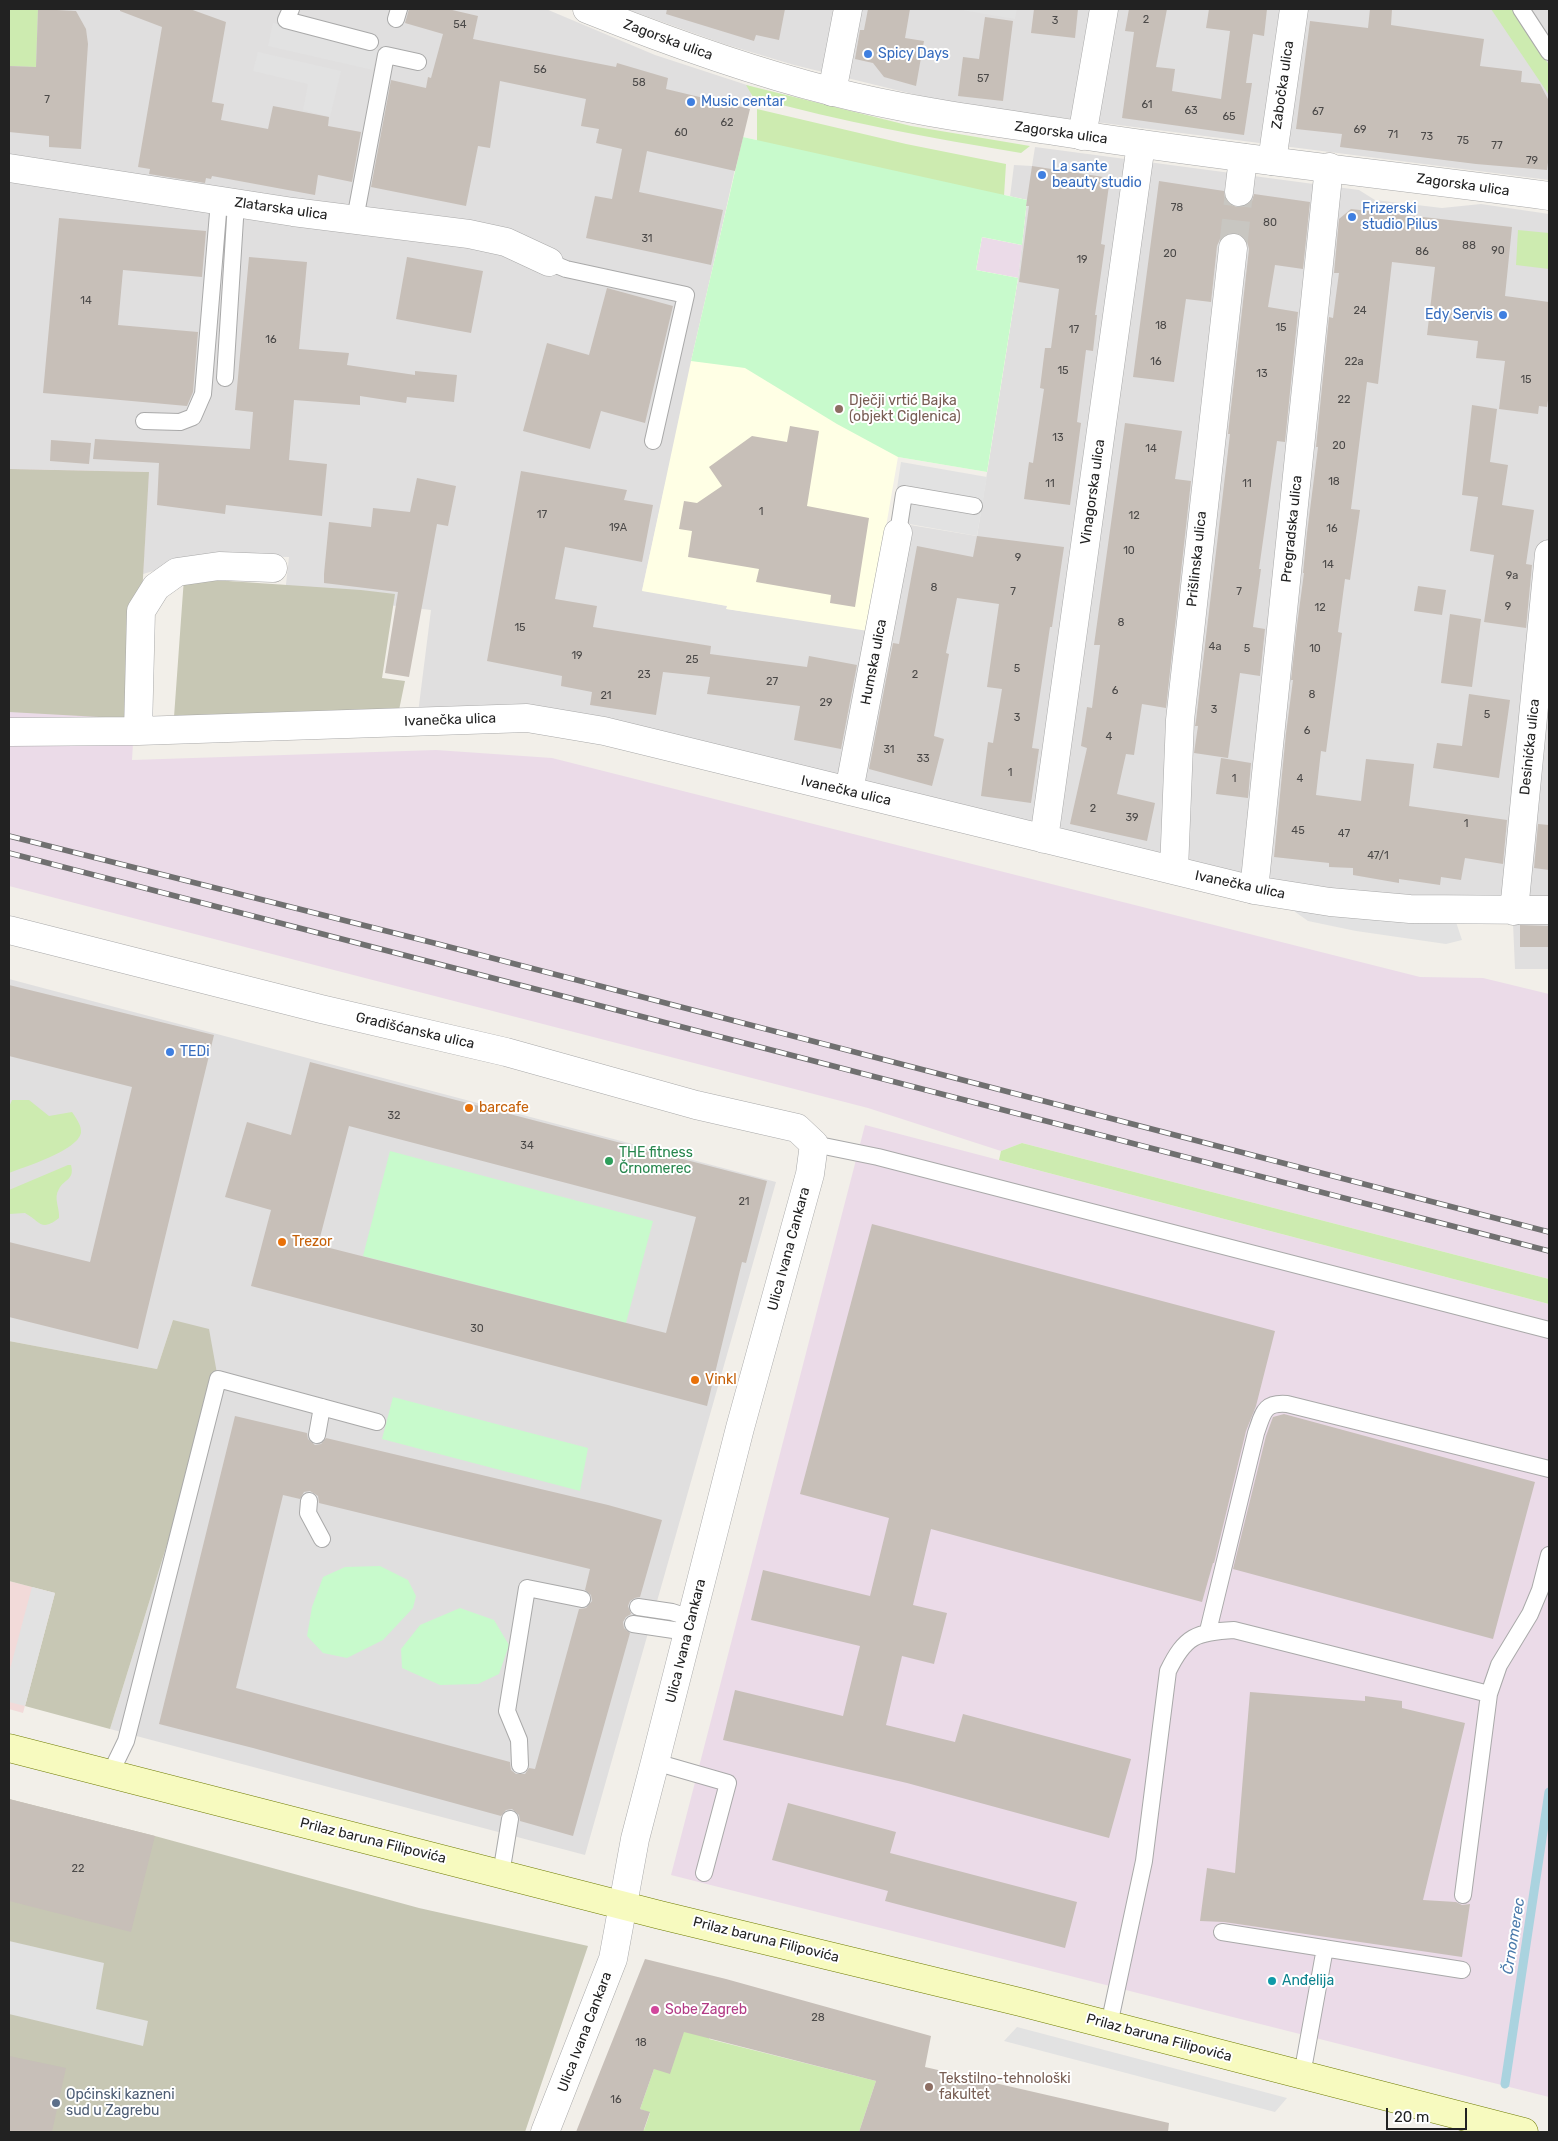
<!DOCTYPE html>
<html>
<head>
<meta charset="utf-8">
<style>
	body { margin:0 }
	#map { position:relative; width:1558px; height:2141px; overflow:hidden; background:#f2efe9; font-family:Rubik,sans-serif }
	canvas { display:block }
	.frame { position:absolute; inset:0; border:10px solid #222; pointer-events:none }
	.scale { position:absolute; left:1386px; top:2108px; width:81px; height:22px; box-sizing:border-box; border:2px solid #222; border-top:0; padding-left:6px; font-size:15px; line-height:18px; white-space:nowrap; color:#222; -webkit-text-stroke:4px #fff; paint-order:stroke }
</style>
</head>
<body>
<div id="map">
<canvas width="1558" height="2141"></canvas>
<div class="frame"></div>
<div class="scale">20 m</div>
</div>
<script>
const ctx = document.querySelector('canvas').getContext('2d');
ctx.lineJoin = 'round';
function fillPath(path, color) {
  ctx.fillStyle = color;
  ctx.fill(path, 'evenodd');
}
function stroke(path, color, width, dash) {
  ctx.strokeStyle = color;
  ctx.lineWidth = width;
  ctx.lineCap = dash ? 'butt' : 'round';
  ctx.setLineDash(dash || []);
  ctx.stroke(path);
}
function label(font, color, halo, rows, align = 'center') {
  ctx.font = font + ' Rubik,sans-serif';
  ctx.lineWidth = 4;
  ctx.setLineDash([]);
  ctx.textBaseline = 'middle';
  ctx.strokeStyle = halo;
  ctx.fillStyle = color;
  for (const [text, x, y, turn = 0] of rows) {
    ctx.save();
    ctx.translate(x, y);
    ctx.rotate((+turn || 0) * Math.PI / 180);
    ctx.textAlign = isNaN(turn) ? turn : align;
    if (halo) ctx.strokeText(text, 0, 0);
    ctx.fillText(text, 0, 0);
    ctx.restore();
  }
}
fillPath(new Path2D(`
	M9,9h537l109,46 98,32 -111,503 85,16v3l163,24 20,-108 67,11 41,-258 9,-78 -17,-3 4,-32 18,1 3,-19 324,43 16,10 67,8 39,-4 68,10v755h-34l-3,-69 -91,2 -145,-16 -406,-101 -452,-72 13,-103 -146,-17 4,-36 -59,-1 -39,4 -48,14 5,-102 -139,-3z
	M626,9h923v171l-501,-64 -111,-16 -143,-35 -70,-21z
	M9,979l767,203 -191,673 -475,-126 108,-350 -45,-59 -16,49 -148,-28z`), '#e0dfdf');
fillPath(new Path2D(`
	M9,1581l46,12 -32,120 -14,-4z`), '#f2dad9');
fillPath(new Path2D(`
	M982,237l40,8 -4,33 -42,-8z
	M9,469l140,3 -17,288 304,-10 116,8 868,219 63,1 66,16v285l-527,-136 -21,8 -133,-43 -859,-222z
	M865,1125l684,179v793l-878,-222z`), '#ebdbe8');
fillPath(new Path2D(`
	M743,137l284,63 -5,45 -40,-8 -6,33 42,8 -31,194 -89,-15 -30,174 -142,-22 1,-3 -85,-15 49,-230z`), '#ffffe5');
fillPath(new Path2D(`
	M9,469l140,3 -14,247 -126,-7z
	M184,578l177,12 34,4 -13,84 23,3 -6,29 -225,7z
	M173,1320l36,9 9,50 -108,350 -85,-23 30,-113 -46,-12v-240l148,28z
	M9,1799l146,37 264,72 169,38 -63,186h-516z`), '#c7c7b4');
fillPath(new Path2D(`
	M9,9h29l-2,58 -27,-1z
	M1491,9h22l36,56v30z
	M746,85l165,41 119,20 -9,7c-90,-15 -180,-31 -268,-56z
	M757,109l149,35 100,20 -2,32 -247,-55z
	M1518,230l31,3v36l-33,-4z
	M12,1100h17l20,16 23,-4c4,6 10,14 9,21 -4,18 -57,34 -72,40v-66z
	M1022,1143l527,136v25l-550,-144 2,-9z
	M68,1165h3c4,15 -7,14 -12,24 -6,9 1,19 0,29 -18,14 -18,4 -34,-5l-16,1v-24z
	M679,2018l33,11 -3,10 167,42 -17,51h-230l2,-6 13,4 6,-17 -10,-4 14,-40z`), '#cdebb0');
fillPath(new Path2D(`
	M743,137l284,63 -5,45 -40,-8 -6,33 42,8 -31,194 -89,-15 -61,-33 -92,-56 -54,-7z
	M390,1151l263,70 -27,102 -263,-67z
	M393,1397l195,51 -8,43 -198,-52z
	M380,1566l28,14 8,16 -3,12 -30,32 -36,18 -24,-5 -16,-17 5,-29 11,-30 22,-10z
	M460,1608l34,12 15,25 -10,29 -21,10 -38,1 -38,-17 -1,-19 19,-24z`), '#c8facc');
fillPath(new Path2D(`
	M956,9h61l-2,10z
	M273,23l105,24 -5,23 -105,-24z
	M258,52l83,19 -11,46 -27,-7 5,-26 -55,-13z
	M901,462l86,15 -10,59 -85,-15z
	M1284,904l172,18 6,18 -16,4 -90,-13 -48,-10z
	M32,1587l23,6 -30,113 -16,-4v-29z
	M9,1941l95,22 -8,46 52,12 -5,25 -134,-32z
	M1017,2027l270,71 -12,14 -271,-71z`), '#e2e2e2');
stroke(new Path2D(`
	M1505,2084l44,-292`), '#aad3df', 9);
fillPath(new Path2D(`
	M38,9l38,2 10,18 2,15 -7,105 -32,-2v-11l-40,-4v-66l27,1z
	M120,9h70l36,13 -14,80 12,2 -3,16 47,9 5,-23 56,11 -1,9 33,6 -9,50 -34,-7 -3,20 -103,-19 -1,3 -5,-1 -1,5 -56,-9 1,-5 -12,-2 24,-140 -42,-16z
	M409,9h39l30,7 -5,23 143,28 1,-4 51,15 -2,11 84,20 -15,62 -88,-20 -8,41 84,18 -12,55 -125,-27 9,-42 17,3 10,-50 -26,-6 3,-14 -18,-3 5,-27 -86,-18 -10,67 -12,-2 -12,60 -95,-19 20,-107 35,8 2,-11 3,1 12,-44 -38,-11z
	M667,9h118l-6,31 -23,-5 -2,6 -88,-27z
	M868,9h42l-5,29 19,3 -8,45 -32,-9 -11,-14 -18,-4 5,-29h4z
	M1034,9h44l-3,29 -44,-5z
	M1129,9h38l-11,58 19,2 -3,22 49,8 9,-68 -24,-3 3,-19h58l-3,27 -11,-2 -7,49h6l-8,52 -122,-17 12,-86 -9,-1z
	M1370,9h22l-1,16 93,14 -4,27 42,5 -1,11 19,2 9,17v54l-2,15 -71,-6 -136,-17 2,-13 -46,-5 14,-108 58,7z
	M985,17l28,4 -10,80 -45,-5 5,-39 16,2z
	M1032,166l78,12 -9,66 4,1 -10,70h2l-4,36 -7,-1 -9,72 4,1 -11,82 -46,-6 5,-37 4,1 11,-74 -4,-1 5,-40h6l8,-59 -40,-7 10,-76h-3z
	M1159,181l65,10 1,7 4,6 8,3 9,-1 6,-5 2,-7 56,8 -7,67 -28,-4 -7,42 30,5 -13,130 -8,-1 -18,128h2l-8,58 12,2 -5,47 -20,-3 -12,85 -34,-5 4,-27h-3l1,-5 34,-287h-2l21,-185 -2,-8 -5,-6 -8,-3 -8,2 -6,5 -3,7 -6,56 -25,-3 -12,83 -41,-5z
	M1351,209l161,18 -7,69 44,6v91l-2,14 -8,-1 -1,8 -39,-5 6,-48 -29,-3 2,-17 -51,-6 8,-68 -43,-5 -14,122 -11,-2 -16,127 9,1 -10,70 -5,-1 -7,53 4,1 -16,119 -5,-1 -5,44 45,6 5,-42 48,5 -5,42 98,14 -4,44 -38,-6 -4,22 -20,-3 -1,8 -41,-6v4l-46,-8v-7l-24,-1v-4l-55,-6 12,-124 7,-53h-2l6,-55 7,-52h-1l4,-40 11,-86h-2l13,-130 4,1 6,-45h-5l5,-54z
	M59,218l147,13 -4,46 -79,-7 -5,55 80,7 -5,60 -6,14 -144,-13z
	M249,257l58,5 -8,87 50,4 -2,12 68,10v-4l42,4 -3,27 -47,-5 -1,6 -46,-7v9l-66,-5 -5,60 38,4 -5,52 -96,-11 -1,9 -68,-9 2,-42 -66,-4 2,-20 155,10 3,-37 -18,-2z
	M407,257l76,14 -12,62 -75,-14z
	M607,288l66,18 -28,117 -44,-12 -11,38 -67,-18 24,-88 42,12z
	M1472,405l25,4 -7,53 18,3 -6,40 32,5 -8,54 6,1 -6,63 -42,-6 10,-67 -24,-4 8,-54 -16,-2z
	M1125,423l57,8 -7,48 16,2 -25,227 -24,-4 -8,51 -8,-1 -9,40 38,9 -8,38 -77,-17 17,-76 -6,-2 6,-39 5,1 8,-63h-6z
	M790,426l29,5 -12,75 62,12 -14,89 -25,-4 1,-8 -75,-13 3,-13 -71,-12 4,-26 -13,-2 5,-28 13,2 25,-17 -13,-19 43,-31 35,6z
	M51,440l40,3 -2,21 -39,-3z
	M521,471l106,19 -3,10 29,5 -11,57 -77,-15 -10,52 42,7 -4,21 118,19 -1,8 97,13 2,-11 48,9 -16,84 -47,-9 6,-34 -93,-12 3,-17 -47,-5 -7,43 -66,-10 2,-13 -31,-6 1,-10 -75,-15z
	M417,478l39,8 -8,40 -11,-2 -28,153 -24,-4 13,-81 -74,-9v-9l5,-52 42,5 2,-19 37,4z
	M977,536l87,11 -12,80h-2l-18,121 7,1 -8,54 -50,-7 7,-54 5,1 9,-54 -15,-2 12,-83 -42,-6 -11,55 3,1 -15,82 10,3 -12,47 -63,-17 24,-126 6,1 18,-98 56,11z
	M1418,586l28,4 -4,25 -28,-4z
	M1450,614l31,5 -9,68 -31,-4z
	M1469,694l41,6 -11,78 -66,-10 4,-25 25,3z
	M1221,758l30,5 -3,35 -32,-4z
	M1538,824l11,1v45l-15,-2z
	M1520,925l29,1v21h-29z
	M9,985l205,50 -76,314 -129,-32v-75l81,20 42,-175 -123,-31z
	M310,1062l457,119 -21,82 -4,-1 -35,144 -456,-120 20,-76 -46,-13 22,-75 44,13zM349,1126l347,91 -30,116 -348,-88z
	M872,1224l403,107 -19,75 -10,25 -32,132h-1l-11,39 -271,-73 -18,76 34,8 -13,51 -32,-8 -16,69 69,17 8,-28 168,45 -22,79 -202,-55 -184,-43 12,-50 108,26 17,-70 -109,-26 12,-50 107,26 19,-78 -89,-24z
	M1284,1414l251,68 -42,157 -260,-70 33,-133 7,-19z
	M235,1416l72,17 1,6 7,6 6,-1 5,-6 282,67 54,15 -22,77 -5,1 -5,3 -2,5 3,8 -5,3 -3,5 1,6 6,5 -57,203 -53,-15 -1,-6 -7,-6 -6,1 -5,6 -248,-68 -94,-24zM310,1491l8,5 1,7 271,66 -5,21 6,5 1,6 -6,7 -7,1 -44,160 -6,-1 -4,6h-9l-5,-4 -1,-8 -274,-74 47,-193 17,4 4,-7z
	M1250,1692l115,9v-5l37,5v7l63,15 -42,177 33,2 6,3 8,-1 -8,53 -238,-35 -24,-1 7,-53 28,5z
	M9,1799l146,37 -24,96 -122,-31z
	M788,1803l108,29 -6,21 187,49 -12,46 -180,-47 3,-10 -116,-31z
	M645,1959l81,20 205,57 -6,31 244,56 -1,9h-309l17,-51 -192,-49 -14,42 -16,-5 -14,40 10,3 -7,20h-67z
	M9,2056l57,12 -14,64h-43z`), '#c7bfb8');
stroke(new Path2D(`
	M1233,248l6,-56`), '#c8c6c1', 28, [28, 14]);
const service = new Path2D(`
	M291,9l-5,11 84,22
	M1521,9l28,43
	M396,19l3,-10
	M355,219l31,-164 32,7
	M549,262l17,7 120,26 -33,146
	M225,378l11,-175
	M144,421l36,1 13,-5 10,-23 16,-193
	M898,533l6,-39 70,12
	M814,1144l64,13 671,173
	M317,1435l5,-28
	M309,1501l-1,12 14,26
	M638,1607l34,5 19,6
	M633,1624l54,8
	M1208,1631l48,-198c7,-19 7,-31 31,-29l262,65
	M655,1762l73,21 -24,90
	M520,1765l-1,-25 -12,-29 20,-123 55,11
	M110,1774l16,-33 92,-362 159,43
	M501,1874l9,-55
	M1463,1895l26,-201 10,-29 31,-51 10,-24 9,-35
	M1222,1932l240,38
	M1109,2025l35,-164 24,-190c17,-35 28,-39 66,-41l255,64
	M1302,2075l23,-127`);
const minor = new Path2D(`
	M832,92l16,-83
	M1082,136l22,-127
	M1272,161l22,-152
	M9,168l284,44 176,22 37,8 43,20
	M1239,192l4,-34
	M138,731l3,-120 15,-24 21,-15 42,-6 54,2
	M9,732l129,-1 389,-13 77,13 650,159 76,12 80,7 139,1
	M849,791l49,-258
	M1044,839l97,-695
	M1174,870l6,-150 53,-472
	M1254,890l75,-723
	M1514,911l35,-357
	M9,930l312,79 185,43 190,53 101,23 17,16 -4,30 -70,254 -85,334 -20,77 -22,120 -68,173`);
const tertiary = new Path2D(`
	M587,9c80,32 160,61 243,82 74,19 149,29 224,40 165,26 330,43 495,65`);
const secondary = new Path2D(`
	M9,1748l651,167 360,87 504,130`);
stroke(service, '#a9a9a9', 18);
stroke(minor, '#a9a9a9', 29);
stroke(tertiary, '#a9a9a9', 29);
stroke(secondary, '#707d05', 29);
stroke(service, '#fff', 16);
stroke(minor, '#fff', 28);
stroke(tertiary, '#fff', 28);
stroke(secondary, '#f7fabf', 28);
const rail = new Path2D(`
	M9,836l429,108 1111,288
	M9,853l1540,398`);
stroke(rail, '#707070', 5.5);
stroke(rail, '#fff', 4, [11]);
for (const [x, y, r, color] of [
	[868,54,5,"#3f7fe0"],
	[691,102,5,"#3f7fe0"],
	[1042,175,5,"#3f7fe0"],
	[1352,217,5,"#3f7fe0"],
	[1503,315,5,"#3f7fe0"],
	[839,409,5,"#8d6e63"],
	[170,1052,5,"#3f7fe0"],
	[469,1108,5,"#e8710a"],
	[609,1161,5,"#2e9e5b"],
	[282,1242,5,"#e8710a"],
	[695,1380,5,"#e8710a"],
	[1272,1981,5,"#0f9aa8"],
	[655,2010,5,"#d1479c"],
	[929,2087,5,"#8d6e63"],
	[56,2103,5,"#5c6f8a"]
]) {
  const dot = new Path2D();
  dot.arc(x, y, r, 0, 2 * Math.PI);
  ctx.fillStyle = color;
  ctx.fill(dot);
  stroke(dot, '#fff', 2);
}
label('11px', '#4b4948', null, [
	["2",1146,20],
	["3",1055,21],
	["54",460,25],
	["56",540,70],
	["57",983,79],
	["58",639,83],
	["7",47,100],
	["61",1147,105],
	["63",1191,111],
	["67",1318,112],
	["65",1229,117],
	["62",727,123],
	["69",1360,130],
	["60",681,133],
	["71",1393,135],
	["73",1427,137],
	["75",1463,141],
	["77",1497,146],
	["79",1532,161],
	["78",1177,208],
	["80",1270,223],
	["31",647,239],
	["88",1469,246],
	["90",1498,251],
	["86",1422,252],
	["20",1170,254],
	["19",1082,260],
	["14",86,301],
	["24",1360,311],
	["18",1161,326],
	["15",1281,328],
	["17",1074,330],
	["16",271,340],
	["16",1156,362],
	["22a",1354,362],
	["15",1063,371],
	["13",1262,374],
	["15",1526,380],
	["22",1344,400],
	["13",1058,438],
	["20",1339,446],
	["14",1151,449],
	["18",1334,482],
	["11",1050,484],
	["11",1247,484],
	["1",761,512],
	["17",542,515],
	["12",1134,516],
	["19A",618,528],
	["16",1332,529],
	["10",1129,551],
	["9",1018,558],
	["14",1328,565],
	["9a",1512,576],
	["8",934,588],
	["7",1013,592],
	["7",1239,592],
	["9",1508,607],
	["12",1320,608],
	["8",1121,623],
	["15",520,628],
	["4a",1215,647],
	["5",1247,649],
	["10",1315,649],
	["19",577,656],
	["25",692,660],
	["5",1017,669],
	["23",644,675],
	["2",915,675],
	["27",772,682],
	["6",1115,691],
	["8",1312,695],
	["21",606,696],
	["29",826,703],
	["3",1214,710],
	["5",1487,715],
	["3",1017,718],
	["6",1307,731],
	["4",1109,737],
	["31",889,750],
	["33",923,759],
	["1",1010,773],
	["1",1234,779],
	["4",1300,779],
	["2",1093,809],
	["39",1132,818],
	["1",1466,824],
	["45",1298,831],
	["47",1344,834],
	["47/1",1378,856],
	["32",394,1116],
	["34",527,1146],
	["21",744,1202],
	["30",477,1329],
	["22",78,1869],
	["28",818,2018],
	["18",641,2043],
	["16",616,2100]
]);
label('14px', '#222', '#fff', [
	["Zagorska ulica",668,40,20],
	["Zabočka ulica",1283,85,-82],
	["Zagorska ulica",1061,133,8],
	["Zagorska ulica",1463,185,8],
	["Zlatarska ulica",281,209,8],
	["Vinagorska ulica",1093,492,-82],
	["Pregradska ulica",1292,529,-84],
	["Prišlinska ulica",1197,559,-84],
	["Humska ulica",874,662,-79],
	["Ivanečka ulica",450,720,-2],
	["Desinićka ulica",1530,747,-84],
	["Ivanečka ulica",846,791,13],
	["Ivanečka ulica",1240,885,12],
	["Gradišćanska ulica",415,1031,13],
	["Ulica Ivana Cankara",789,1249,-75],
	["Ulica Ivana Cankara",686,1641,-76],
	["Prilaz baruna Filipovića",373,1841,14],
	["Prilaz baruna Filipovića",766,1940,14],
	["Ulica Ivana Cankara",585,2032,-69],
	["Prilaz baruna Filipovića",1159,2038,15]
]);
label('14px', '#366cbe', '#fff', [
	["Spicy Days",878,54],
	["Music centar",701,102],
	["La sante",1052,167],
	["beauty studio",1052,183],
	["Frizerski",1362,209],
	["studio Pilus",1362,225],
	["Edy Servis",1493,315,"right"],
	["TEDi",180,1052]
], 'left');
label('14px', '#785e54', '#fff', [
	["Dječji vrtić Bajka",849,401],
	["(objekt Ciglenica)",849,417],
	["Tekstilno-tehnološki",939,2079],
	["fakultet",939,2095]
], 'left');
label('14px', '#c56008', '#fff', [
	["barcafe",479,1108],
	["Trezor",292,1242],
	["Vinkl",705,1380]
], 'left');
label('14px', '#27864d', '#fff', [
	["THE fitness",619,1153],
	["Črnomerec",619,1169]
], 'left');
label('14px', '#0d838f', '#fff', [
	["Anđelija",1282,1981]
], 'left');
label('14px', '#b23c85', '#fff', [
	["Sobe Zagreb",665,2010]
], 'left');
label('14px', '#4e5e75', '#fff', [
	["Općinski kazneni",66,2095],
	["sud u Zagrebu",66,2111]
], 'left');
label('italic 15px', '#4a7aab', '#fff', [
	["Črnomerec",1514,1936,-81]
]);
</script>
</body>
</html>
